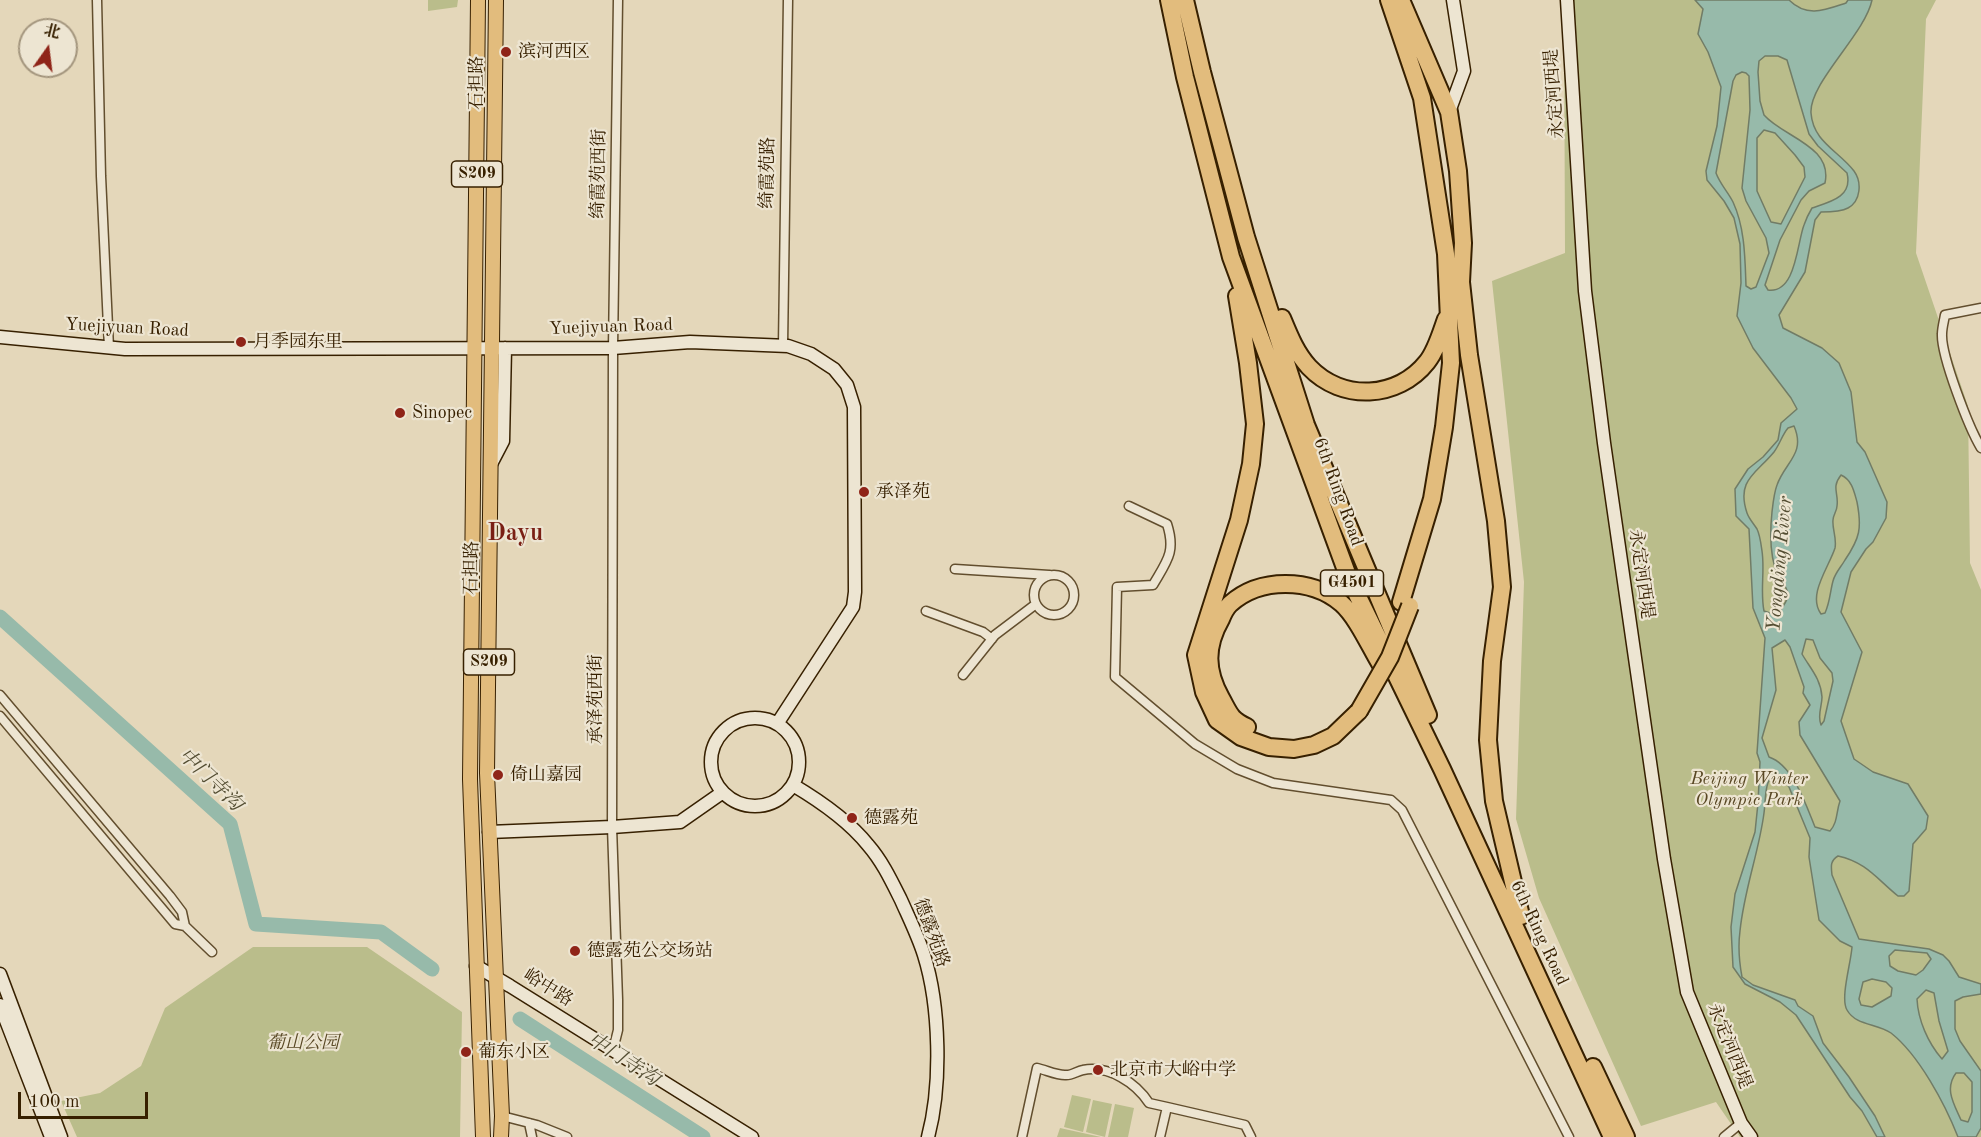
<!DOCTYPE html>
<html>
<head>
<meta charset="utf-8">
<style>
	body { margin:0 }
	#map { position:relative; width:1981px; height:1137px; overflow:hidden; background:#e4d7ba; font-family:"Old Standard TT","Noto Serif SC",serif }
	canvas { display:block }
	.north { position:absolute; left:18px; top:18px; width:60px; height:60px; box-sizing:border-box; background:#ede5d2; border:2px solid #a4967e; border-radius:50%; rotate:14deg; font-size:16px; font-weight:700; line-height:24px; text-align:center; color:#372000 }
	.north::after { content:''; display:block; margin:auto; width:21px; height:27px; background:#8f2418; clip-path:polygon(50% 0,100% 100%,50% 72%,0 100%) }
	.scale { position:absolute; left:18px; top:1092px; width:130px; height:27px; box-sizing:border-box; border:3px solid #372000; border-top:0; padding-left:8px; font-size:18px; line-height:21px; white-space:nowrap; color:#372000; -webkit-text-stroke:4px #ede5d2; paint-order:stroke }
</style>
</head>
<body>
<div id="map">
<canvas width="1981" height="1137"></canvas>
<div class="north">北</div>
<div class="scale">100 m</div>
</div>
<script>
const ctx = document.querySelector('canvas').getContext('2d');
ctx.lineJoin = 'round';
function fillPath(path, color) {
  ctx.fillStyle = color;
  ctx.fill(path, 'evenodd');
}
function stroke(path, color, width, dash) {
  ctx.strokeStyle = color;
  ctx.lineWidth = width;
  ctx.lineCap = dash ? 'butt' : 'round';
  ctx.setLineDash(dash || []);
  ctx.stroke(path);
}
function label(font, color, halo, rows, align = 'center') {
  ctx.font = font + ' "Old Standard TT","Noto Serif SC",serif';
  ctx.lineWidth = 4.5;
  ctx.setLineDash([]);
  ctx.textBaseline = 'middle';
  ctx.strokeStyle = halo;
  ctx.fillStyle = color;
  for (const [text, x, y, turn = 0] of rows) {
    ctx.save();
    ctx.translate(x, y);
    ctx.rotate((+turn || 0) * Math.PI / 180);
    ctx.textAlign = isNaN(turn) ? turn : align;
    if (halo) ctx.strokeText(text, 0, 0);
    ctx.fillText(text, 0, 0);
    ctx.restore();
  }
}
fillPath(new Path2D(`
	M428,0h30l-1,7 -29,4z
	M1564,0h372l-10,19 -10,234 52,153 2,157 11,27v547h-241l-24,-35 -75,24 -102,-228 -23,-79 8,-237 -32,-301 73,-28z
	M253,947h114l95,65 -2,125h-383l-16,-36 39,-8 41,-27 24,-58z
	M1072,1095l19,4 -8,33 -19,-5z
	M1093,1100l19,4 -7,33 -19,-5z
	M1115,1104l19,4 -6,29h-20z
	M1060,1128l41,9h-44z`), '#babd8b');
const water = new Path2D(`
	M1695,0h94c18,18 36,10 57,3l2,-3h24c-7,34 -63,83 -61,113 2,29 28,38 43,58 8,11 7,30 -6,37 -7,4 -19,4 -27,4l-6,8 -10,52 -26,43 4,13 39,20 17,15 12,29 6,50 8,10 22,50 -1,16 -13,24 -7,7 -15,23 -10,40 21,40 -21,69 13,38 19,13 35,12 20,32 -2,13 -13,15 -4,47 -5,5h-6c-21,-17 -32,-34 -60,-40 -8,5 -7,10 -6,19l27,64 70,10 14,6 6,6 10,16 22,7v10l-18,3 -8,4v28l5,12 21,30v57l-5,9h-18c-13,-33 -39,-82 -67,-104 -14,-10 -35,-7 -44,-23 -7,-12 4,-47 5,-63l-12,-6 -21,-21 -10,-63 1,-19 -21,-51 -8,-12 -7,-2c-10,10 -8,26 -10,40 -5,39 -20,77 -24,118 -2,15 -1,30 2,46l11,8 42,15 3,6 15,10 10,27 26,34 26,39 10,21h-8l-15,-26 -12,-14 -54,-82 -16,-13 -35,-18 -12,-17 -2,-40 4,-33 20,-62 3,-29 2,-41 -3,-9 8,-115 -12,-30 -4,-79 -13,-13 -1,-27 13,-20 15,-12 15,-17 3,-17 16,-14 -6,-11 -38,-50 -16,-32 4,-33 -1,-39 -6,-26 -10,-17 -17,-21 -1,-9 11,-45 4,-39 -13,-35 -10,-18 5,-25zM1765,56h13l9,4 22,74 9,12 29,27c6,24 -17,29 -35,35 -3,5 -6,11 -8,17 -7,18 -8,69 -36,65l-3,-5 15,-45 21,-40 8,-9 16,-8c8,-37 -42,-46 -61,-68l-4,-14 -2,-29 1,-11zM1742,72l4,1 3,3 1,34 -8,78 4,13 20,37 3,15 -13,34 -5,2 -5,-3c-1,-28 -1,-58 -13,-84 -5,-10 -13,-18 -17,-29l17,-92 3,-6zM1764,130l11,3 20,22 9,12 1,10 -24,47 -10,-2 -14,-31v-53zM1794,426c12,28 -9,36 -17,59 -3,8 -4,18 -5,27 -2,19 -2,46 6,64 3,5 11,13 10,20 -1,5 -6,12 -9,16l-6,2 -9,-3c-4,-20 1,-40 -2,-60 -1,-7 -2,-16 -5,-22 -3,-5 -8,-10 -10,-16 -11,-33 9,-39 27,-61 6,-8 8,-17 14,-24zM1841,475c11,5 13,16 16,27 5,26 3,36 -12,58 -4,7 -10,13 -12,21 -3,11 -3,21 -8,32l-4,1c-14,-19 8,-47 14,-66 2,-10 -3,-19 -2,-28 0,-5 4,-9 4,-14 2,-13 -6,-18 4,-31zM1806,639l7,1 7,18 12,15 1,8 -9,40 -3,4c-4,-10 1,-18 1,-28 -1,-18 -12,-29 -20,-43zM1785,640l5,7 14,40 -1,6 7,12 -11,17 1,13 40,66c-4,11 -2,21 -10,30l-15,-4c-9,-22 -22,-62 -46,-70l-7,-19 14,-48 -4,-42zM1895,950l32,3 4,6 -8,11 -7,5 -18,-4 -8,-5 -1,-10zM1872,979l14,3 6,6 -1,8 -19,11 -11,-2 -2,-6 4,-17zM1926,990l8,3 5,28 9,30 -6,8c-14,-16 -24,-39 -25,-60zM1956,1073h8l8,9v30l-4,10 -7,-2c-7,-16 -17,-31 -5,-47z`);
fillPath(water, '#97baaa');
stroke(water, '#717c66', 1.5);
stroke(new Path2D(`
	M0,617l230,207 26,100 125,8 51,37
	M520,1019l183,118`), '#97baaa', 15);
const street = new Path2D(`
	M97,0l4,176 8,172
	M1981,308l-36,7c-1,6 -3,13 -3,19 -1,22 27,94 39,114
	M783,346l5,-346
	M1129,506l38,18c9,28 0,37 -14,61l-36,2 -2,90 80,67 42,25 36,14 118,17 11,10 167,327
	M955,569l94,6
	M1034 595a20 20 0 1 1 40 0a20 20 0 1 1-40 0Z
	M926,611l57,21 9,7
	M963,675l32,-40 41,-31
	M0,695l170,201 12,16 3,14 27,26
	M0,716l175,208 10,2
	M613,1050l5,-20v-30l-6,-173 1,-479 5,-348
	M502,1116l35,9 30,12
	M529,1123l3,14
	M1022,1137l15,-69c9,2 19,7 28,7 6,1 12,-4 18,-5 26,-5 53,13 66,33l18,4
	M1160,1137l7,-30 78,18 6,12
	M1724,1137l17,-14`);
const secondary = new Path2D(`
	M1567,0l18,291 19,152 60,416 23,133 54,131 10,14
	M1449,112l15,-41 -11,-71
	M0,337l125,12 488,-1 77,-6 98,4 23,8 23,15 13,16 7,22 1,185 -2,15 -76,117
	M491,464l12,-23 2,-93
	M711 762a44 44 0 1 1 88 0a44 44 0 1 1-88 0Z
	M793,785c27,16 55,35 75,60 14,16 23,35 33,55 8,18 17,36 23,55 16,51 18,130 4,182
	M489,832l123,-5 68,-5 43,-30
	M476,966l34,20 242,151
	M0,974l61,163
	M0,1005l51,132`);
const primary = new Path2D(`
	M478,0l-8,779 13,358
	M496,0l-9,773 15,343 -1,21`);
const highway = new Path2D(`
	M1169,0l16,77 46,180 117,319 94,193 170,368
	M1185,0l17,72 44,165 60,188 122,290
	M1389,0l33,98 24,156 5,109 -7,64 -12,72 -31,103
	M1401,0l48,112 9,59 5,72 -2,39 8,73 27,166 6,66 -10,74 -4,79 6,61 27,115
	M1237,296l11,67 7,61 -4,40 -12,56 -43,135 8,37 13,28 24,17 28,10 25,2 20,-4 19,-9 26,-25
	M1282,318c7,17 14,35 27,49 33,35 89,32 118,-5 9,-11 14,-29 19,-43
	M1247,727c-17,-8 -17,-13 -26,-29 -15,-27 -16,-51 0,-79 2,-5 5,-11 9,-15 30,-27 81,-26 111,-1 16,14 29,44 40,62
	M1593,1067l33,70`);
stroke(street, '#624e2e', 11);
stroke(secondary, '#372000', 15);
stroke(primary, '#372000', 16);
stroke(highway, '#372000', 20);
stroke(street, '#ede5d2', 8);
stroke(secondary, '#ede5d2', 12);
stroke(primary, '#e2bc7d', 14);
stroke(highway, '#e2bc7d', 16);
const highwayBridge = new Path2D(`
	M1359,711l31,-54 20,-51`);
stroke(highwayBridge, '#372000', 20, []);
stroke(highwayBridge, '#e2bc7d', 16);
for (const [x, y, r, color] of [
	[506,52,6,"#8f2418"],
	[241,342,6,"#8f2418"],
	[400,413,6,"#8f2418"],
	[864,492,6,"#8f2418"],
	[498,775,6,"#8f2418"],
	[852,818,6,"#8f2418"],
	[575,951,6,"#8f2418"],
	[466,1052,6,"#8f2418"],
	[1098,1070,6,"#8f2418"]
]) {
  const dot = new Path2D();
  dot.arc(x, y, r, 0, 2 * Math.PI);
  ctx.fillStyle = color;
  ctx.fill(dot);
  stroke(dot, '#ede5d2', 2);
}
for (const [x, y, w] of [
	[477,174,51],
	[1352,583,63],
	[489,662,51]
]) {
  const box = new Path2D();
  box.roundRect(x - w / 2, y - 13, w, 26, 4.5);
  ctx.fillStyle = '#ede5d2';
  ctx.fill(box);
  stroke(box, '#372000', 1.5);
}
label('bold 16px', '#372000', null, [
	["S209",477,174],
	["G4501",1352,583],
	["S209",489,662]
]);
label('18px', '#372000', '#ede5d2', [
	["滨河西区",518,52],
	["月季园东里",253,342],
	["Sinopec",412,413],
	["承泽苑",876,492],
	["倚山嘉园",510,775],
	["德露苑",864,818],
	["德露苑公交场站",587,951],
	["葡东小区",478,1052],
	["北京市大峪中学",1110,1070]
], 'left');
label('18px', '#372000', '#ede5d2', [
	["石担路",477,83,-90],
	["永定河西堤",1555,94,-94],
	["绮霞苑路",768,173,-89],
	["绮霞苑西街",599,174,-89],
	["Yuejiyuan Road",611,327,-2],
	["Yuejiyuan Road",127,328,3],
	["6th Ring Road",1338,492,70],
	["石担路",472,568,-89],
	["永定河西堤",1641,574,82],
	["承泽苑西街",596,699,-90],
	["德露苑路",931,933,70],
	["6th Ring Road",1539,933,65],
	["峪中路",548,988,32],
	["永定河西堤",1729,1046,68]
]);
label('italic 18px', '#584723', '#ede5d2', [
	["Beijing Winter",1749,779],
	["Olympic Park",1749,800],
	["葡山公园",303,1043]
]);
label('italic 20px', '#544e33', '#ede5d2', [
	["Yongding River",1780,564,-85],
	["中门寺沟",210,780,44],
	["中门寺沟",623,1060,33]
]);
label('bold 24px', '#7a1f14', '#ede5d2', [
	["Dayu",515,534]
]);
</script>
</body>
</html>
